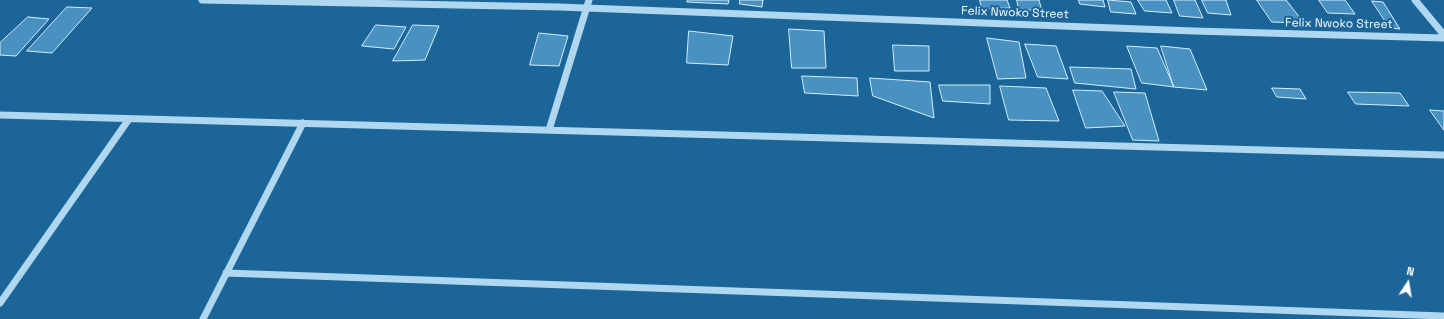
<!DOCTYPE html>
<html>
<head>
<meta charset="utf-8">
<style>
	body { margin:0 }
	#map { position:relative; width:1444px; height:319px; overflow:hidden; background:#1b6598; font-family:"Space Grotesk",sans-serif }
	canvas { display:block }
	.north { position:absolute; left:1388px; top:263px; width:40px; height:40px; -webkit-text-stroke:3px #1b6598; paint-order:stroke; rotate:12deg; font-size:11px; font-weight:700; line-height:16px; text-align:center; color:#fff }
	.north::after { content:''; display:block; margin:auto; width:14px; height:18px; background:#fff; clip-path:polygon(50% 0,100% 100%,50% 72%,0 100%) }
</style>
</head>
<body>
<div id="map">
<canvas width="1444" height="319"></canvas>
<div class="north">N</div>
</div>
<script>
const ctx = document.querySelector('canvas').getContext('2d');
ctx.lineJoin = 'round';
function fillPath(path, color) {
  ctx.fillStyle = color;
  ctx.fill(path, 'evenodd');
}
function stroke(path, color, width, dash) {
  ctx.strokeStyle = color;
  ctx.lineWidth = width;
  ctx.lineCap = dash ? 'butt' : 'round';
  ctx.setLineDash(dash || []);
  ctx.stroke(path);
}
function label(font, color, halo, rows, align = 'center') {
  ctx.font = font + ' "Space Grotesk",sans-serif';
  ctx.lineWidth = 4;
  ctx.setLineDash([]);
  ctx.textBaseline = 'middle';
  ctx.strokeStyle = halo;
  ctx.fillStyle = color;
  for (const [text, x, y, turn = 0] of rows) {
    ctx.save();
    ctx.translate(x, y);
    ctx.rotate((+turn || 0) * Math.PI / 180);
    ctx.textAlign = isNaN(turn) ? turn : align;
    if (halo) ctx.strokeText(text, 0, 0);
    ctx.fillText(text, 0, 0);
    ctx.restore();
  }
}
const building = new Path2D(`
	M688,0h41l-1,4 -41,-2z
	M740,0h23l-1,7 -22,-3z
	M980,0h27l3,8 -28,1z
	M1017,0h22l3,11 -23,-2z
	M1079,0h24l2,7 -25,-3z
	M1108,0l23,2 5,12 -25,-2z
	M1138,0h28l6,13 -27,-2z
	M1174,0h21l8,18 -23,-2z
	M1202,0h24l5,15 -23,-2z
	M1257,0h29l18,23 -32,-1z
	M1319,0h26l10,14 -27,-1z
	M1372,1l11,1 17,27 -10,-1z
	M67,7l25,1 -40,45 -25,-2z
	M28,17l21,2 -33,37 -16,-1v-12z
	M376,25l30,2 -12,22 -32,-3z
	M413,25l26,1 -14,34 -32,1z
	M789,29l35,2 2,37h-34z
	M689,31l44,5 -5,29 -41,-2z
	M539,33l29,3 -9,30 -29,-1z
	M987,38l32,4 7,36 -28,1z
	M1025,44l31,2 12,33 -30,-2z
	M893,45l36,1v25h-34z
	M1127,46l30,2 17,39 -32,-4z
	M1161,46l29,3 17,41 -33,-3z
	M1070,67l61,2 5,20 -61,-6z
	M802,76l55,2 1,18 -53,-3z
	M870,78l60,4 4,36 -61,-22z
	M939,85h51v19l-47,-3z
	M1000,86l46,2 13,33 -50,-1z
	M1272,88l28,1 6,10 -29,-2z
	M1073,90l29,1 23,35 -39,2z
	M1114,92l31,1 14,48 -26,-1z
	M1348,92l52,1 9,13 -53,-2z
	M1430,110l14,1v19z`);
fillPath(building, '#4891c0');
stroke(building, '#d6edfb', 1);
stroke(new Path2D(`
	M202,0l357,7 635,24 250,7
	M1415,0l29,35
	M0,115l1444,40
	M549,130l40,-130
	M226,273l1218,43
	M0,303l129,-184
	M203,319l100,-196`), '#afd7f0', 7);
label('12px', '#fff', '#1b6598', [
	["Felix Nwoko Street",1015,13,2],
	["Felix Nwoko Street",1339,24,1]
]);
</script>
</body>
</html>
